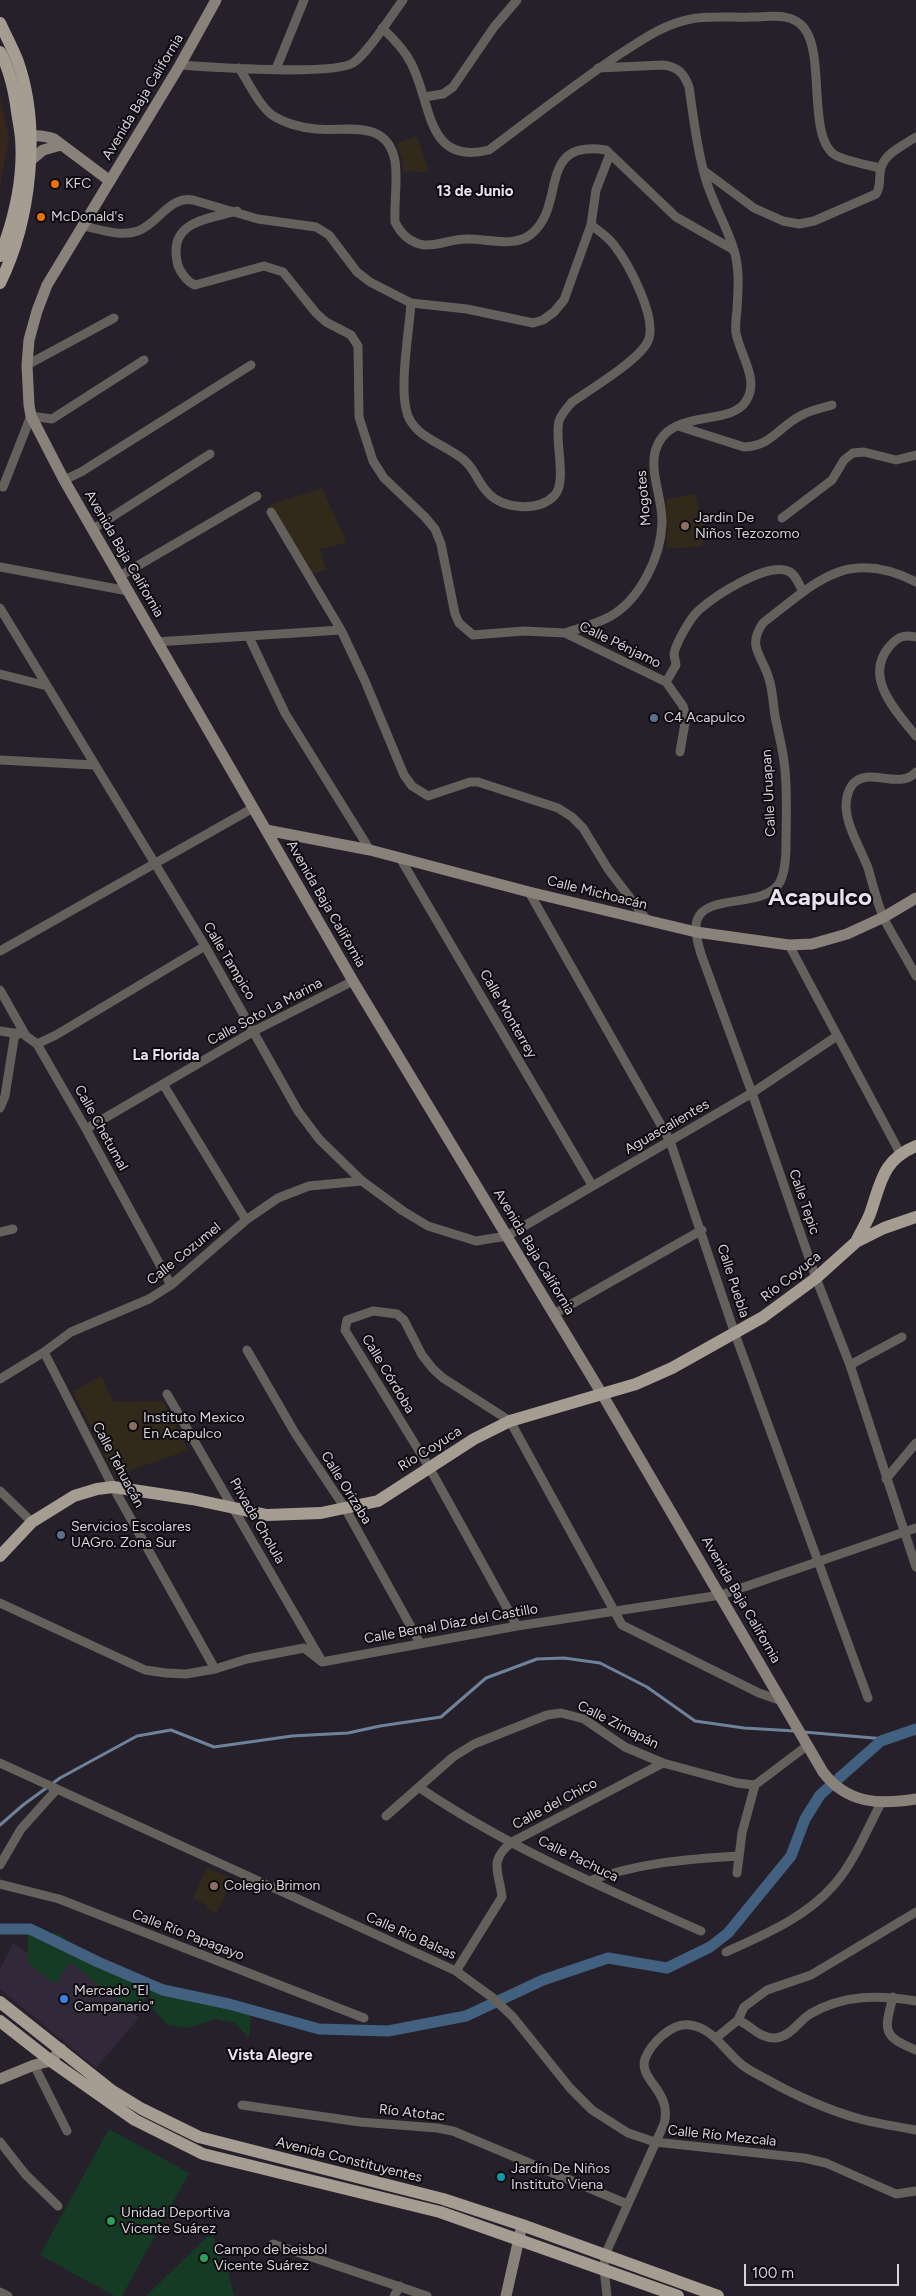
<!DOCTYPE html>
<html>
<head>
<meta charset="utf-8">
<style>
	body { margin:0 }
	#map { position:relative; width:916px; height:2296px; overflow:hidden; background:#26202b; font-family:Figtree,sans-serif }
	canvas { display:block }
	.scale { position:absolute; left:744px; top:2264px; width:155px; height:22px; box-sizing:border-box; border:2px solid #d5d2d9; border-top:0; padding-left:6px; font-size:15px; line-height:18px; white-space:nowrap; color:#d5d2d9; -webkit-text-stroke:4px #0d0b10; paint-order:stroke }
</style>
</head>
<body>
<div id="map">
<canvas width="916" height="2296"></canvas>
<div class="scale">100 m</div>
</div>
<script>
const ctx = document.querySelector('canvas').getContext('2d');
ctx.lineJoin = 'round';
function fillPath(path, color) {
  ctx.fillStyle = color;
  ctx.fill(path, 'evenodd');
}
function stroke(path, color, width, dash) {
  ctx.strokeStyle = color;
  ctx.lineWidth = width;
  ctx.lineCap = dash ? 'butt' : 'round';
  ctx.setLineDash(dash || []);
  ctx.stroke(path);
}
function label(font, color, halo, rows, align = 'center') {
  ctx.font = font + ' Figtree,sans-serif';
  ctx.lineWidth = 4;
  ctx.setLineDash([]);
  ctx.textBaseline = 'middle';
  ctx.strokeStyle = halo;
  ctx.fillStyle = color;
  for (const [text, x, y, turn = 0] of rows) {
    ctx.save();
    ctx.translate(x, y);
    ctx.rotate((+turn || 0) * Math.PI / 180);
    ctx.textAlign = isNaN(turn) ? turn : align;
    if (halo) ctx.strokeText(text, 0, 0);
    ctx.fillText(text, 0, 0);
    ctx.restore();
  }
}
fillPath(new Path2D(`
	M13,1943l39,28 13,-15 74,62 -43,50 -96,-79v-19z`), '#312939');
fillPath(new Path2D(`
	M417,136l12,36 -26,-1v-10l-6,-18z
	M322,488l25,55 -27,6 6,21 -17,5 -39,-70z
	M695,494l6,20 4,23 -4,10 -34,1 -1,-49z
	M101,1376l13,26 49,-1 25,49 -73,26 -42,-85z
	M207,1867l26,12 -16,34 -11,-5 1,-3 -14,-6z`), '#312919');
fillPath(new Path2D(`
	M0,95l9,43 -9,50z`), '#36261c');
fillPath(new Path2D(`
	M28,1928l33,7 14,12 37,19 52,18 61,14 26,15 -2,25 -14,-15 -19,-4 -28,9 -20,-3 -19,-20 5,-5 -7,-4 -13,17 -64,-51 -15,22 -27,-21z
	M109,2129l80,44 -67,123h-7l-75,-41z
	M208,2236l6,1 2,12 11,18 7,29h-88z`), '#163b25');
stroke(new Path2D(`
	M804,1732l81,7
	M0,1825l23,-20 37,-27 77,-42 34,-6 43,17 78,-11 56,-3 32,-7 61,-9 45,-39 51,-19 27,-1 36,5 47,24 48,34 49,7 51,3`), '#6e829a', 3);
stroke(new Path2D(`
	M0,1929h30l68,33 65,28 66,14 90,25 69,2 78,-15 77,-36 65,-22 59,10 43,-21 18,-14 63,-77 14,-37 15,-24 61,-54 35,-12`), '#42607f', 11);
stroke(new Path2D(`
	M382,28c11,10 22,21 29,35 21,39 14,103 78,87 43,-32 86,-66 131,-96 22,-14 44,-30 71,-35 19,-4 41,-1 60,-2 18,0 41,-5 53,11 22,26 2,113 33,128 13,6 30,9 44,12
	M180,65c31,2 151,11 173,-2 15,-10 38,-47 50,-63
	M239,68c10,15 19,36 33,47 12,8 30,13 44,14 30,3 71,-11 79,32 3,18 -1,42 0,61 6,12 16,21 29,23 15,1 28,-6 42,-6 19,-1 46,9 64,-4 38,-28 5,-96 76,-85l70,67 58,33
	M276,69l28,-69
	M424,97l19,-3 10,-7 41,-60 23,-27
	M703,170l51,38 29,13 16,3 15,-3 62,-27c6,-9 2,-16 5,-26 4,-15 23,-23 35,-31
	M237,211c-29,8 -68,10 -60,50 1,9 10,21 18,24l69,-19 19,6 33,41 10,9 25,13 7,11 1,71 14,44 11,17 41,39 10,12 6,15 14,70 4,9 14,12 51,-4 41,2 101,49 17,24 3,11 -6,35
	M84,226c17,4 37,11 54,5 21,-8 31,-35 55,-31l65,19 58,8 13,8 28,37 13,10 41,21 56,6 66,14 10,-3 11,-8 10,-12 27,-75 5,-35 14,-36
	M411,303c-2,29 -11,79 -5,106 5,28 38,34 58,51 11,9 14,23 24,33 15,16 50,19 66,3 14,-14 0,-55 5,-75 2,-7 8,-13 13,-19 19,-13 64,-40 75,-59 13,-22 -19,-80 -33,-98 -6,-8 -15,-14 -23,-20
	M27,365l87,-47
	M678,426l66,21c28,-1 35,-21 58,-32 9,-5 20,-7 30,-10
	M64,480l17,-8 170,-107
	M3,487l28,-71 21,3 92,-59
	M271,512l70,118 24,51 39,94 8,11 16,10 42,-14h8l80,26 14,9 11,11 25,41 39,51
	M782,518l50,-38 12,-20 9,-7 11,-1 32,8 20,-5
	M93,529l117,-75
	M0,567l128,24
	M120,576l137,-80
	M916,582c-69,-35 -100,0 -153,41 -17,24 0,33 6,56 4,12 4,25 6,37 3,15 7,30 9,45 4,27 2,56 2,84 0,11 -1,27 -6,37 -15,27 -74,11 -83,38 -3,11 1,23 4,34l51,139 64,185 34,87 66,202
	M0,608l205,338 93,165 21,28 43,42 41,30 25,15 48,15 31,-5 245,-143 85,-57
	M565,633c15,-5 32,-9 46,-17 29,-17 50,-59 51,-93 1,-23 -12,-48 -7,-71 12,-46 75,-24 91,-51 14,-21 -6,-46 -10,-68 -1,-7 0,-15 1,-23 1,-20 3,-40 -3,-60 -8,-27 -25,-52 -31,-81 -7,-27 -10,-55 -14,-82 -5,-14 -11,-20 -26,-22l-65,3
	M249,637l36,76 85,137
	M916,637c-12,-3 -19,0 -27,10 -26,31 8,65 27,89
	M156,642l185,-12
	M0,674l47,12
	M666,682l10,-17c0,-3 -2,-8 -2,-11 2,-11 16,-36 25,-44 16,-14 67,-48 89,-39 8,3 11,14 15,21
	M0,760l94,5
	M916,772c-17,19 -48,-7 -64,13 -4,6 -6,15 -6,22 1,21 15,42 22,61 5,17 9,35 16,51 10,19 22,38 32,57
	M400,858l192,327
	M529,892l141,249 65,193 133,364
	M789,945l111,208
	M0,951l253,-143
	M0,990l26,46 11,8 49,85 85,156
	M0,1031l19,3
	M37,1044l19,-9 149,-89
	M163,1084l83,136
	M0,1108l5,-12 10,-63
	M86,1129l168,-98 99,-50
	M0,1232l13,-3
	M554,1314l148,-84
	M247,1350l48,83 50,75 75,135
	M44,1352l69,135 102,182
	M850,1365l52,-28
	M0,1379l44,-27 27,-20 78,-33 22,-14 75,-65 32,-22 31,-12 53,-5
	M167,1394l153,264
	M886,1479l30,-36
	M0,1491l32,31
	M0,1603l145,67 21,3 20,1 29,-5 32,-10 57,-11 18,14 195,-36 204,-31 195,-67
	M517,1626l-88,-159 -84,-137 2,-10 26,-9 24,3 7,6 18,35 11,14 10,9 67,43 112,204 137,68 23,8
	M0,1763l456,208 37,27 20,19 57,71 22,22 36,23 27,9 149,16 22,5 70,31 20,-3
	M420,1788c87,59 186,101 281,143
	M386,1816l67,-59 21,-13 73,-29 14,-2 23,6 41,28 38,16 74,20 18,2 53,-40
	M0,1865l21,-36 36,-40
	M737,1873l5,-40 13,-48
	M589,1881c48,-18 98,-22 149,-25
	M0,1884l59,15 305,119
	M726,1952c37,-17 79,-34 107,-66 21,-23 33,-55 48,-83
	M456,1971l46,-74c-3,-26 -14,-36 10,-55l151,-79
	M893,1997c-9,34 -11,39 23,53
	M738,2020l6,-13 23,-17 44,-15 105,-63
	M716,2038l22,-18c14,6 22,19 38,18 15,-2 23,-17 34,-24 34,-20 69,-19 106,-13
	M34,2065l33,66
	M242,2105l118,17 77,6 16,3 174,73
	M0,2142l26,33 32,31
	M273,2244l154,52
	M0,2292l8,4
	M394,2296l6,-10
	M607,2296l-3,-27 1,-14 59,-131c9,-33 -26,-44 -19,-65 6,-16 27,-37 45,-34 23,3 34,25 50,38 7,7 18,11 26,16 28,16 66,33 98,41 17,4 35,7 52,10`), '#64605b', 9);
stroke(new Path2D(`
	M216,0l-36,65 -133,220 -10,26 -8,29 -2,25 2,40 2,11 33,64 289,501 249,413 221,378c24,32 57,33 93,27
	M22,139c11,-5 21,-4 32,0l56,42
	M30,161l13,-11 18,-5
	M266,830l104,20 159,42 167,40 93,13 23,-1 35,-10 37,-17 32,-19
	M0,2079l34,-14 17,-4 10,-12
	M506,2296l16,-71`), '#89827a', 11);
stroke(new Path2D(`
	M0,23c6,13 13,26 18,39 23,66 13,158 -18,221
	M0,52c9,16 13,34 16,52 1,11 4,23 5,34 3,39 -7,82 -21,118
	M856,1242c4,-9 10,-18 14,-28 11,-31 12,-54 46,-68
	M0,1556l32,-34 42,-26 23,-7 16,-2 79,12 75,16 54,-2 57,-12 96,-62 36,-18 126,-37 36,-16 91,-51 53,-39 40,-36 28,-14 32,-11
	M0,2002l111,88 31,19 57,28 244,62 79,26 196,71
	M0,2021l51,40 84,59 68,34 237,58 238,84`), '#a59c92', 12);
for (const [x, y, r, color] of [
	[55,184,5,"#e8710a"],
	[41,217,5,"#e8710a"],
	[685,526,5,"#8d6e63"],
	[654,718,5,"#5c6f8a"],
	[133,1426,5,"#8d6e63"],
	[61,1535,5,"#5c6f8a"],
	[214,1886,5,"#8d6e63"],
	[64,1999,5,"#3f7fe0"],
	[501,2177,5,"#0f9aa8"],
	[111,2221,5,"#2e9e5b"],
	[204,2258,5,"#2e9e5b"]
]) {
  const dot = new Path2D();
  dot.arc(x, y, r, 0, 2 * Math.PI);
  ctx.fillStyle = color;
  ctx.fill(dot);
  stroke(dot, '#0d0b10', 2);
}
label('14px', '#d5d2d9', '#0d0b10', [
	["Avenida Baja California",143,97,-59],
	["Mogotes",644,498,-95],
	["Avenida Baja California",124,554,60],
	["Calle Pénjamo",620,645,26],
	["Calle Uruapan",769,793,-93],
	["Calle Michoacán",597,893,14],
	["Avenida Baja California",326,904,60],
	["Calle Tampico",229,961,59],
	["Calle Soto La Marina",265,1012,-28],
	["Calle Monterrey",508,1014,60],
	["Aguascalientes",667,1127,-30],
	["Calle Chetumal",101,1128,61],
	["Calle Tepic",804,1202,71],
	["Avenida Baja California",534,1252,59],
	["Calle Cozumel",184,1254,-39],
	["Río Coyuca",791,1277,-38],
	["Calle Puebla",733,1281,72],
	["Calle Córdoba",388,1374,59],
	["Río Coyuca",430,1449,-32],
	["Calle Tehuacán",118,1465,62],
	["Calle Orizaba",346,1488,58],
	["Privada Cholula",257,1521,60],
	["Avenida Baja California",741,1600,60],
	["Calle Bernal Díaz del Castillo",451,1624,-10],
	["Calle Zimapán",618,1725,27],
	["Calle del Chico",555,1804,-28],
	["Calle Pachuca",578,1859,26],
	["Calle Río Papagayo",188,1935,21],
	["Calle Río Balsas",411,1936,24],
	["Río Atotac",412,2113,6],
	["Calle Río Mezcala",722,2136,6],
	["Avenida Constituyentes",349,2160,14]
]);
label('14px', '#d5d2d9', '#0d0b10', [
	["KFC",65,184],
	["McDonald's",51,217],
	["Jardin De",695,518],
	["Niños Tezozomo",695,534],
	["C4 Acapulco",664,718],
	["Instituto Mexico",143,1418],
	["En Acapulco",143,1434],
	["Servicios Escolares",71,1527],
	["UAGro. Zona Sur",71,1543],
	["Colegio Brimon",224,1886],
	["Mercado \"El",74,1991],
	["Campanario\"",74,2007],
	["Jardín De Niños",511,2169],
	["Instituto Viena",511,2185],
	["Unidad Deportiva",121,2213],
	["Vicente Suárez",121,2229],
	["Campo de beisbol",214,2250],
	["Vicente Suárez",214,2266]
], 'left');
label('bold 15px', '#e8e1ef', '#0d0b10', [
	["13 de Junio",475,192],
	["La Florida",166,1056],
	["Vista Alegre",270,2056]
]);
label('bold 24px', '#e8e1ef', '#0d0b10', [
	["Acapulco",820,898]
]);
</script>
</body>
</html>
